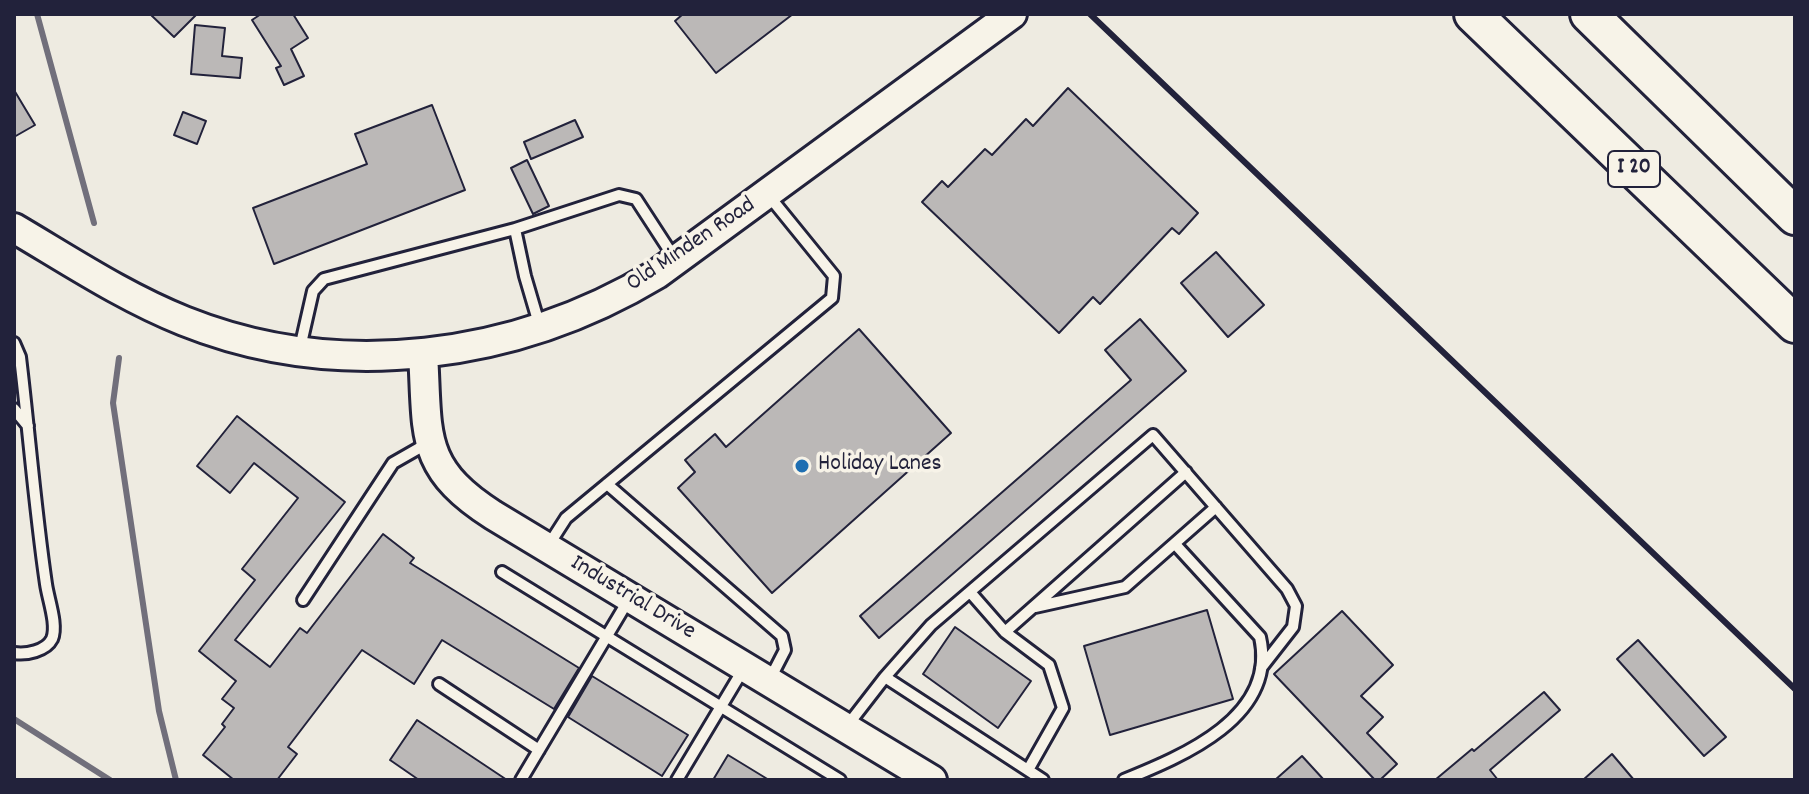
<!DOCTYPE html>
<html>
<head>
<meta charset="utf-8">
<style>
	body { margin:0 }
	#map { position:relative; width:1809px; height:794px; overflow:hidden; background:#eeebe1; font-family:Dekko,sans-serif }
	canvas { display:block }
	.frame { position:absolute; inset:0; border:16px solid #22223b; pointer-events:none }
</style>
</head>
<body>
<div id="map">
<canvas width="1809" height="794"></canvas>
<div class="frame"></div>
</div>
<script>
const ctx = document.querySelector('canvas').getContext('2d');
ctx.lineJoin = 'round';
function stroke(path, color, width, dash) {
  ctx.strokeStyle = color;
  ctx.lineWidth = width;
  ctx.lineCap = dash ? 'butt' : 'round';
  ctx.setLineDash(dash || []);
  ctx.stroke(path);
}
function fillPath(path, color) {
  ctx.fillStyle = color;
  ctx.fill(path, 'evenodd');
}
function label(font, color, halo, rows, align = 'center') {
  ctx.font = font + ' Dekko,sans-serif';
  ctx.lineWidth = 7;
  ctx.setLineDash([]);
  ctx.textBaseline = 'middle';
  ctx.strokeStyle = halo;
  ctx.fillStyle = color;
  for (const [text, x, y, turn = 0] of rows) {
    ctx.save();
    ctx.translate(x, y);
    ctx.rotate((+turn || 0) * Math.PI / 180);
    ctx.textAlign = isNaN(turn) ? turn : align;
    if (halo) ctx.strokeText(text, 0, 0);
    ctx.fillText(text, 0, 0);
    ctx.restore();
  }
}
stroke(new Path2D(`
	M37,14l57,209
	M119,358l-6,45 46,308 17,69
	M14,719l96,61`), '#716f7b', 6);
const building = new Path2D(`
	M150,14h47l-23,23z
	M261,14h32l15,24 -17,11 13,27 -20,9 -8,-17 5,-2 -29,-46z
	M683,14h110l-77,59 -41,-52z
	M195,25l30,3 -3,28 20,2 -2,20 -49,-4z
	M1068,88l130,125 -19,21 -7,-6 -72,76 -7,-7 -34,36 -137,-131 20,-21 6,6 37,-38 7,6 34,-36 7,7z
	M14,90l21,35 -21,12z
	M432,105l33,85 -191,74 -21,-56 114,-44 -12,-30z
	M183,112l23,9 -9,23 -23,-9z
	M575,120l8,17 -52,22 -7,-17z
	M527,160l22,46 -16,8 -22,-46z
	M1216,252l48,53 -36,32 -47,-54z
	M1140,319l46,52 -307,267 -19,-22 271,-236 -26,-30z
	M859,329l92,104 -179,160 -94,-105 17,-16 -10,-12 30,-26 11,13z
	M237,416l108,86 -110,138 35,27 30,-39 7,5 76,-99 31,24 -4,5 169,105 -25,41 -112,-69 -28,44 -52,-34 -74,97 9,7 -20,26h-43l-31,-25 22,-28 -3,-3 12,-16 -12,-9 14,-18 -37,-30 56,-71 -13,-11 56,-71 -44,-35 -24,30 -33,-27z
	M1207,610l26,89 -123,36 -26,-89z
	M1342,611l51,54 -32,31 22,21 -16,16 30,31 -17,16h-5l-101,-106z
	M955,627l76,54 -33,47 -75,-54z
	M1638,640l88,97 -22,19 -87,-97z
	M592,676l96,59 -26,41 -94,-59z
	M1544,692l16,18 -70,60 8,10h-63l37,-31 2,2z
	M417,720l90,60h-88l-29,-20z
	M1612,754l22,26h-51z
	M728,755l41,25h-56z
	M1302,756l22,24h-49z`);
fillPath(building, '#bbb8b7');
stroke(building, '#22223b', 2);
const lane = new Path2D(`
	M540,327l-15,-51 -10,-47 104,-34 17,4 39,60
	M14,343l6,14c9,75 15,152 26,227 2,15 12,41 6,55 -6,12 -26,16 -38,14
	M300,348l13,-57 11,-12 191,-50
	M14,409l14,17
	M607,484l175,152 3,14 -15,29
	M548,546l18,-28 266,-220 2,-22 -65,-80
	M502,572l338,208
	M970,592l35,40 44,33 14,43 -35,62
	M303,600l90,-137 35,-20
	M1035,607l90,-20 91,-80
	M1005,632l181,-160
	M885,677l46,-52 222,-190 134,154 9,17 -3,21 -32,41
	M439,684l100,66
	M847,726l38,-49 158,103
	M521,780l108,-181
	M677,780l67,-112
	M1124,780c59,-24 154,-63 136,-143l-85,-93`);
const secondary = new Path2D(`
	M14,228c56,33 110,69 170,93 155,62 332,38 473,-47l355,-260
	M423,353c5,81 -5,114 70,162l439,265`);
const highway = new Path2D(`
	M1473,14l322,310
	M1589,14l206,202`);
stroke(lane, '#22223b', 16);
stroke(secondary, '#22223b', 34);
stroke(highway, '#22223b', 42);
stroke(lane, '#f7f3e8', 10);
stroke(secondary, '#f7f3e8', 28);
stroke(highway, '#f7f3e8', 36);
stroke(new Path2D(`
	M1090,14l705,675`), '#22223b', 6);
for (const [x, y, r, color] of [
	[802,466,8,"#1f6fb2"]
]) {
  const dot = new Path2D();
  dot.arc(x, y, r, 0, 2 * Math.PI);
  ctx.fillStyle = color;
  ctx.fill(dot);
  stroke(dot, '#f7f3e8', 3);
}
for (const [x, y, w] of [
	[1634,169,52]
]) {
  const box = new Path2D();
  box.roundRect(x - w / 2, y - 18, w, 36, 6);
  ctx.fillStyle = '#f7f3e8';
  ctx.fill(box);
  stroke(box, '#22223b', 2);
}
label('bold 22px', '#22223b', null, [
	["I 20",1634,169]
]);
label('24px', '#22223b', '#f7f3e8', [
	["Old Minden Road",692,246,-34],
	["Industrial Drive",632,599,31]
]);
label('24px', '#22223b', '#f7f3e8', [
	["Holiday Lanes",818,466]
], 'left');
</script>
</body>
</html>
